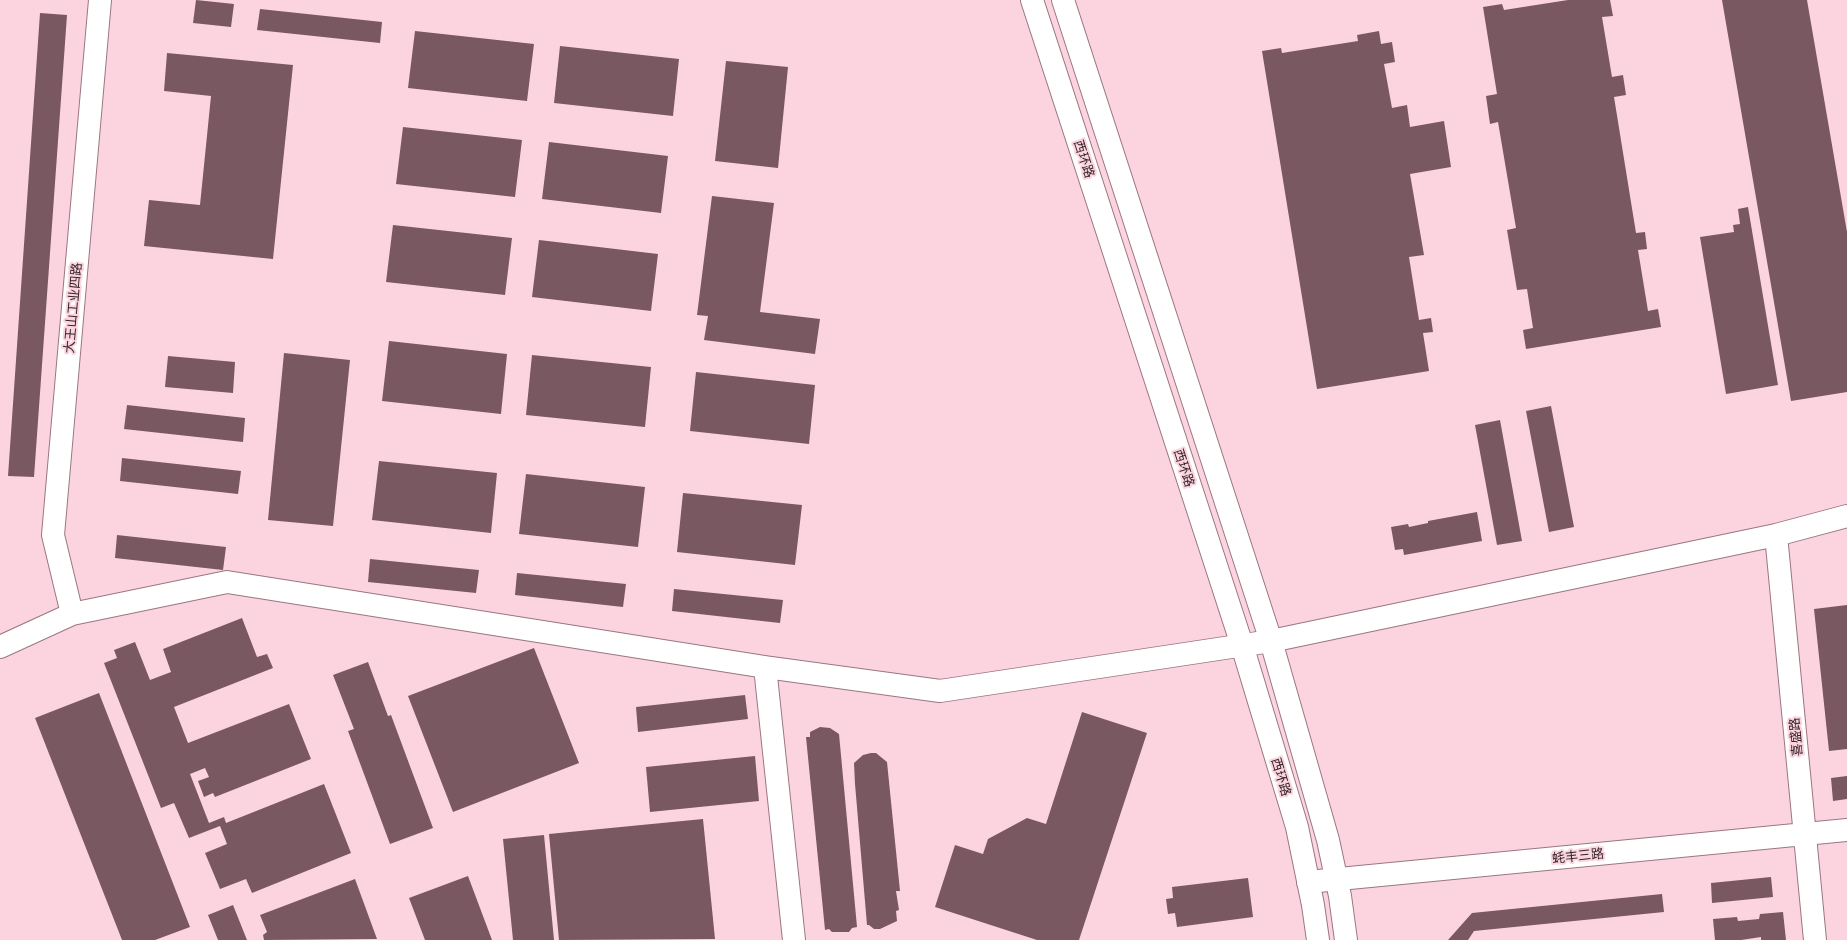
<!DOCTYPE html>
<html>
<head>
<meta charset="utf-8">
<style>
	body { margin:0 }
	canvas { display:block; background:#fbd4df }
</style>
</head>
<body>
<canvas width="1847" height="940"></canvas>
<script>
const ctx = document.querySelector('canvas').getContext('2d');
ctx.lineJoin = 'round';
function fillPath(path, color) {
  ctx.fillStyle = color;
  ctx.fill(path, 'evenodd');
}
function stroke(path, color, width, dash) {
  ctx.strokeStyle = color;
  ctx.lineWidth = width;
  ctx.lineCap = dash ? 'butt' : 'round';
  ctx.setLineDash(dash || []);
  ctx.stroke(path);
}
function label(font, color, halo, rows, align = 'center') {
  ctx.font = font + ' Barlow,"Noto Sans SC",sans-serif';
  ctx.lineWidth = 4;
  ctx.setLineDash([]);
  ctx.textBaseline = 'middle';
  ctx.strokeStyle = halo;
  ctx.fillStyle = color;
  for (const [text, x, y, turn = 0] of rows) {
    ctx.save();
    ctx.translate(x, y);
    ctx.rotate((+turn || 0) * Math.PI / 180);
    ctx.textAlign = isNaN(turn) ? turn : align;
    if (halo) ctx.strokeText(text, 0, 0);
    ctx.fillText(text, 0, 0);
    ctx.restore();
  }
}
fillPath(new Path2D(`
	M196,0l38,4 -3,23 -38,-4z
	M1568,0h42l3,16 -11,1 10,60 11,-2 3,20 -12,2 22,136 9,-1 2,17 -9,1 10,61 10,-2 3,18 -135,22 -3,-19 10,-2 -6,-39 -10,1 -10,-60 9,-2 -18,-106 -8,2 -4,-28 11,-2 -14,-87 19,-3 2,6z
	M1722,0h85l40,232v160l-56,9z
	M260,9l122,13 -2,21 -123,-13z
	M40,13l27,2 -33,462 -26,-1z
	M415,31l119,13 -7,57 -119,-13z
	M1379,31l2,13 11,-2 3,20 -11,2 8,44 15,-3 3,22 34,-6 7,46 -41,7 14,81 -15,2 10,63 12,-2 2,14 -10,1 6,38 -112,18 -55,-338 19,-3 1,5 76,-12 -1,-6z
	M560,46l119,13 -6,57 -119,-13z
	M167,53l126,12 -20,194 -129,-13 5,-46 51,5 11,-109 -47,-5z
	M726,61l62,6 -10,101 -63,-7z
	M403,127l119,13 -7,57 -119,-13z
	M549,142l119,14 -7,57 -119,-14z
	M712,196l62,7 -14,109 60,7 -5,35 -111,-14 4,-24 -11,-1z
	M1748,207l30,178 -52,9 -26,-157 34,-5 -1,-7 7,-1 -2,-15z
	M393,225l119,13 -7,57 -119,-13z
	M539,240l119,14 -7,57 -119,-14z
	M389,341l118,13 -6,60 -119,-13z
	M284,353l66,7 -17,166 -65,-6z
	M532,355l119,12 -6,60 -119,-12z
	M168,356l67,6 -2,31 -68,-6z
	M696,372l119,13 -6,59 -119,-13z
	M127,405l118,13 -2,24 -119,-13z
	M1551,406l23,121 -25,5 -23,-121z
	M1500,420l22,121 -25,4 -22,-120z
	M122,458l119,13 -3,23 -118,-13z
	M379,461l118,12 -6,60 -119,-13z
	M526,474l119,13 -7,60 -119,-13z
	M683,493l119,12 -7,60 -118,-13z
	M1477,512l5,29 -78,14 -1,-6 -8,1 -4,-23 17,-3 1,3 19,-4v-2z
	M117,535l109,12 -3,23 -108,-12z
	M370,559l109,11 -3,23 -108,-11z
	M517,573l109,11 -3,23 -108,-12z
	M674,589l109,11 -3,23 -108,-12z
	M1847,605v144l-18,2 -15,-142z
	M242,618l15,39 10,-3 6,14 -99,39 14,36 101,-39 22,55 -96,38 -2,-4 -9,4 -6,-16 11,-4 -4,-9 -15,6 19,49 15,-6 2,6 98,-39 27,69 -99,40 -6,-14 -26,10 -15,-36 22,-9 -7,-18 -31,12 -15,-35 -13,5 -57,-145 13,-5 -3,-8 21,-8 15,38 21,-8 -8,-23z
	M534,648l45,115 -126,49 -45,-116z
	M368,662l20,54 3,-1 42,113 -43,16 -42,-113 6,-2 -21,-54z
	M99,693l91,234 -35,13h-33l-87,-222z
	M745,695l3,24 -110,13 -2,-25z
	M1082,712l65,21 -68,207h-42l-102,-33 20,-62 28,9 5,-15 39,-21 19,6z
	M820,727l10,1 9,6 18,193 -5,1 -3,4h-17l-3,-3 -4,1 -19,-193h4v-5z
	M871,753h5l11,9 13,129h-4l3,19 -3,1 1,10 -17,8h-6l-5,-4h-2l-12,-141 -1,-21 9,-8z
	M755,756l4,45 -109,11 -4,-45z
	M1847,776v23l-14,2 -2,-23z
	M703,819l12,120 -156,1 -10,-106z
	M544,835l10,105h-41l-10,-101z
	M468,876l24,64h-67l-16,-42z
	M1771,877l2,20 -61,6 -1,-20z
	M1248,878l5,39 -76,10 -2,-14 -7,1 -2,-15 7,-1 -1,-11z
	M355,879l22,60 -113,1 -1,-5 4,-3 -7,-17z
	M1662,894l2,18 -190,19 -6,9h-20l24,-27z
	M233,905l14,35h-29l-10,-25z
	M1783,912l3,28h-25v-3l-20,3h-26l-2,-21 24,-2 1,4 21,-2 1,-5z`), '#795862');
const minor = new Path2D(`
	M1776,535l39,405
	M72,614l-19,-79 47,-535
	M0,647l72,-33 155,-32 538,85 175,24 331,-50 505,-106 71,-19
	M765,667l29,273
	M1308,882l539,-52`);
const major = new Path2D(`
	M1032,0l210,645 55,182 16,78 5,35
	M1063,0l208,641 57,199 12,56 6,44`);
stroke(minor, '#9a7781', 24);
stroke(major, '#9a7781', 24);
stroke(minor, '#fff', 22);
stroke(major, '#fff', 22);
label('13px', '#322428', '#fbd4df', [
	["西环路",1084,159,72],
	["大王山工业四路",73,308,-85],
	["西环路",1184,468,72],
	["喜盛路",1796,737,-95],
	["西环路",1281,777,73],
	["蚝丰三路",1578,856,-6]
]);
</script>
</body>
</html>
